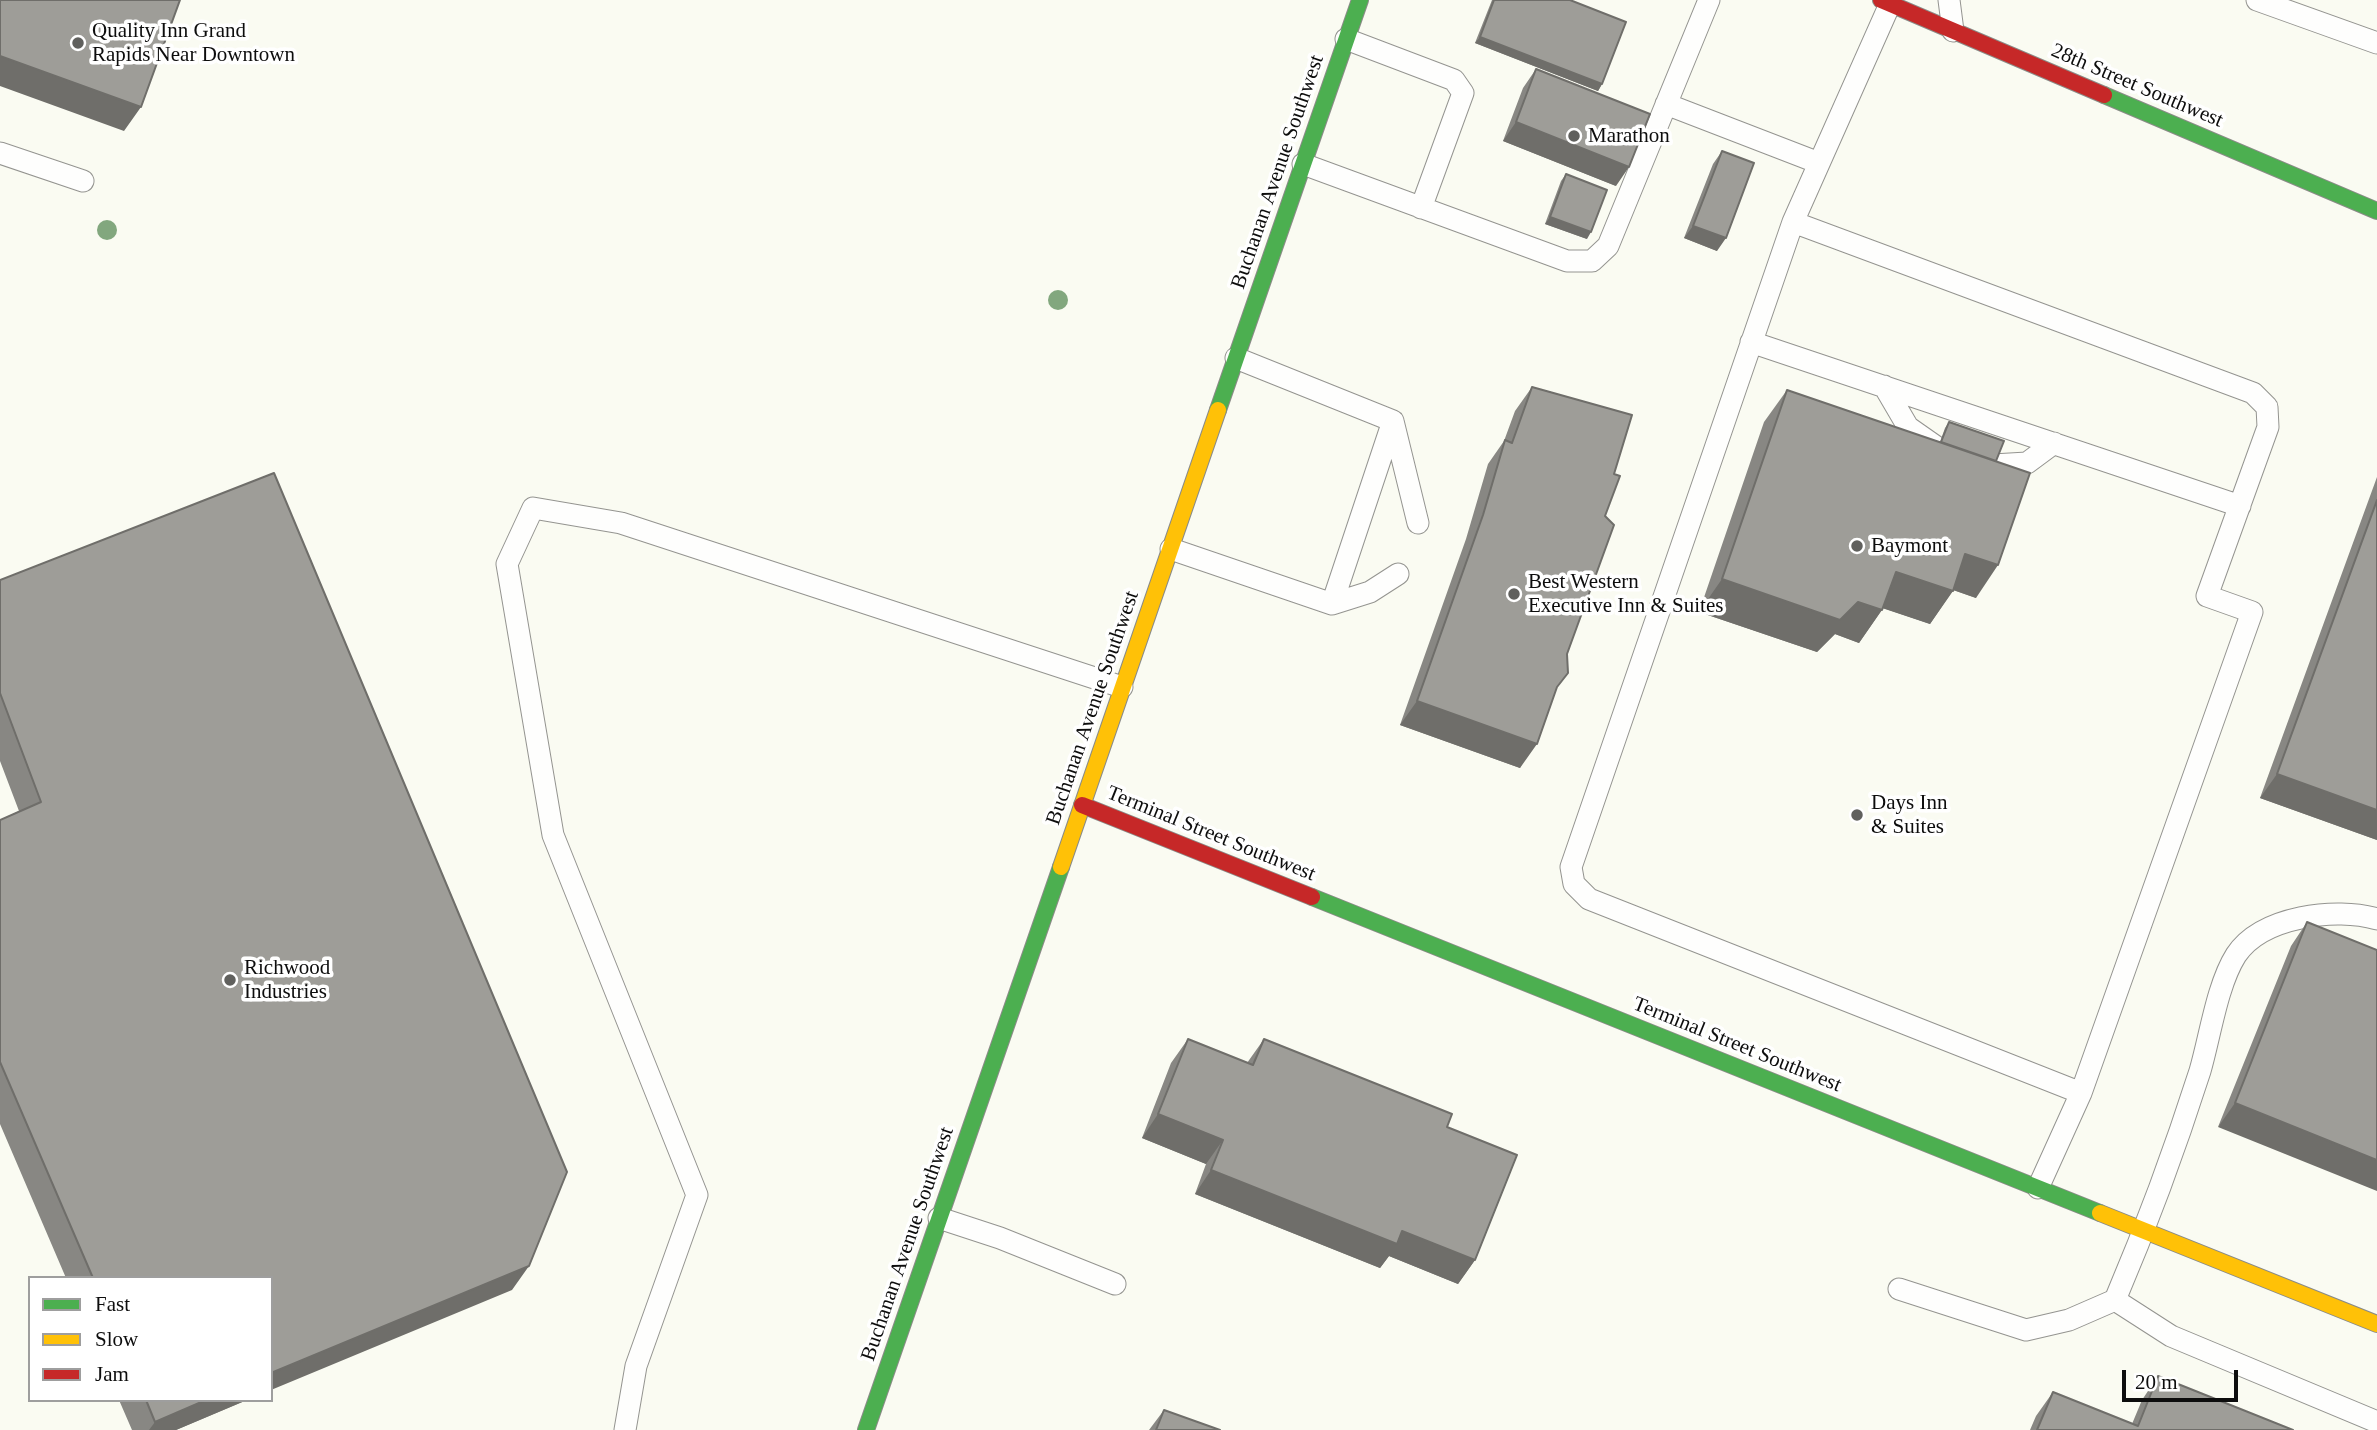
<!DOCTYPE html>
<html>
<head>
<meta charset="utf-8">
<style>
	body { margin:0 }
	#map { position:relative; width:2377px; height:1430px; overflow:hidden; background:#fafbf2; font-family:"Times New Roman",serif }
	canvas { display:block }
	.legend { position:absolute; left:28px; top:1276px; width:245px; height:126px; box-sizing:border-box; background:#fff; border:2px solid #9e9e9e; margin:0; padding:9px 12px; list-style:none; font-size:21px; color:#0d0d0d }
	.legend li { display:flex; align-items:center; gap:14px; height:35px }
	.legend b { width:35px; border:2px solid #9e9e9e }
	.scale { position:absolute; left:2122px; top:1370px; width:116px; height:32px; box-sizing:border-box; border:4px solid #0d0d0d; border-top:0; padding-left:9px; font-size:21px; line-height:24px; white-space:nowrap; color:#0d0d0d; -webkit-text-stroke:5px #fff; paint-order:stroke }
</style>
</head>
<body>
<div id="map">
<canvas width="2377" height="1430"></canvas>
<ul class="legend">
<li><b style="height:9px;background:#4caf50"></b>Fast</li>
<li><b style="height:9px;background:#ffc107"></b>Slow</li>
<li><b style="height:9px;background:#c62828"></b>Jam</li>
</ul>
<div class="scale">20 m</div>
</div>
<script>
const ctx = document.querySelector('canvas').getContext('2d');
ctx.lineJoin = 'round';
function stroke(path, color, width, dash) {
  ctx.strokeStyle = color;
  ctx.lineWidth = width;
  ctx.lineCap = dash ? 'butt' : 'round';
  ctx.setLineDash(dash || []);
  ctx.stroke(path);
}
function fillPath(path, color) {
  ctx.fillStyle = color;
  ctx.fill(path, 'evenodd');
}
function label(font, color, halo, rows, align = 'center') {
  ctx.font = font + ' "Times New Roman",serif';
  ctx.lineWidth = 7;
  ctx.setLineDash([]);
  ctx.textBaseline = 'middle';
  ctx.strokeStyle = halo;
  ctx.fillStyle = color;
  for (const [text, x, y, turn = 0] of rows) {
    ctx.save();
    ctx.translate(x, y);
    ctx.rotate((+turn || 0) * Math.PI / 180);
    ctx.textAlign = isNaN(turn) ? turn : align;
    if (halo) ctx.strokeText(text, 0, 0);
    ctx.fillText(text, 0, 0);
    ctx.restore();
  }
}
const lane = new Path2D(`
	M1949,0l4,31
	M2257,0l120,43
	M1890,4l-97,218 460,171 14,14 1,20 -61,169 45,16 -171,481 -43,95
	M1346,39l108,41 9,13 -42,115
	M1666,104l153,59
	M0,153l83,28
	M1303,164l264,97h25l16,-15 101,-246
	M1793,222l-222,645 3,17 15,15 492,194
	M1751,342l489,164
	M1884,386l24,41 30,21
	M1393,421l25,102
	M1993,465l34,-2 27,-20
	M1171,549l161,55 61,-183 -157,-63
	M1332,604l38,-12 28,-18
	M939,1218l61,20 115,46
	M1899,1289l127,41 43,-10 46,-20c32,-75 60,-151 85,-229 10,-34 17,-86 36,-116 26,-39 100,-48 141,-36
	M2115,1300l56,36 206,86
	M625,1430l11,-64 61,-171 -144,-360 -46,-271 26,-56 88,15 501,164`);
const fast = new Path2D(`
	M2104,95l273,116
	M1218,410l142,-410
	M1312,897l788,316
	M866,1430l195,-563`);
const slow = new Path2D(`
	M1061,867l157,-457
	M2100,1213l277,111`);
const jam = new Path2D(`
	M1881,0l223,95
	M1082,805l230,92`);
stroke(lane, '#949490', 23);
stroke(fast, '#8a8b87', 18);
stroke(slow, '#8a8b87', 18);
stroke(jam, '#8a8b87', 18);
stroke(lane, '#fefefd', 21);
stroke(fast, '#4caf50', 16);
stroke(slow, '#ffc107', 16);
stroke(jam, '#c62828', 16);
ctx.fillStyle = '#82a77e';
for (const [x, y] of [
	[107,230],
	[1058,300]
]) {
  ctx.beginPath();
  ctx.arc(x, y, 10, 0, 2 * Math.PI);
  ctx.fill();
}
fillPath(new Path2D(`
	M1492,0h78l32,84 -4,7 -123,-48z
	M1536,69l80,117 -113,-45 20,-53z
	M1722,151l-5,100 -33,-13 29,-74z
	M1566,174l21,65 -42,-15 16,-43z
	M1532,387l82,87 -9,42 -38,138 -12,38 -35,76 -120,-43 66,-186 22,-75 16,-23 11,-30z
	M1787,390l153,52 5,-14 4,-6 47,39 -20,137 -23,-8 -23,34 -47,-16 -24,35 -24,-9 -18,18 -118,-40 65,-190z
	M2377,477v363l-117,-42z
	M0,580l512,710 -241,-12h-205l-66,-154v-304l19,-9 -19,-50z
	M2307,922l70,28 -159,177 73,-181z
	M1188,1039l59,24 17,-24 183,88 28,133 -17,24 -69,-28 -9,12 -185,-74 11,-30 -64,-26 29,-75z
	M2158,1376l135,54h-263l6,-14 17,-24 79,32 10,-24z
	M119,1400h128l-71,30h-44z
	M1164,1410l56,20h-71z`), '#888783');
fillPath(new Path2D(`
	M1480,37l122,47 -4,7 -123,-48z
	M0,56l141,51 -17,24 -124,-45z
	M1516,122l113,45 -13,19 -113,-45z
	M1550,217l41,15 -4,7 -42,-15z
	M1693,226l33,12 -9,13 -33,-13z
	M1965,554l33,11 -22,33 -34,-12z
	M1896,572l57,19 -23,33 -57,-19z
	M1722,579l136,23 24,8 -23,33 -24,-9 -18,18 -118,-40z
	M1417,701l120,43 -17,24 -120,-43z
	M2277,774l100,36v30l-117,-42z
	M2235,1103l142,57v31l-159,-64z
	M1158,1114l65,26 -17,24 -64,-26z
	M1211,1170l191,61 73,29 -17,24 -69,-28 -9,12 -185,-74z
	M529,1266l-17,24 -241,100v-17z
	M206,1400h41l-71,30h-27l6,-8z`), '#6f6e6a');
const building = new Path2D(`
	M0,0h180l-39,107 -141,-51z
	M1494,0h76l56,22 -24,62 -122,-47z
	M1536,69l114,45 -21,53 -113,-45z
	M1722,151l32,12 -28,75 -33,-12z
	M1566,174l41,16 -16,42 -41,-15z
	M1532,387l100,28 -18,59 6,2 -15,40 9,9 -47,129 1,19 -11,14 -20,57 -120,-43 66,-186 22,-75 7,3z
	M1787,390l243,83 -32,92 -33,-11 -12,37 -57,-19 -14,38 -24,-8 -18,18 -118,-41z
	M1949,422l55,19 -8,20 -55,-19z
	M274,473l293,699 -38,94 -258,107v-95h-178l-93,-216v-242l41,-18 -41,-109v-113z
	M2377,500v310l-100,-36z
	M2307,922l70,28v210l-142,-57z
	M1188,1039l65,26 11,-26 188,75 -5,13 70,28 -42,105 -73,-29 -5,13 -186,-74 12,-30 -65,-26z
	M2158,1376l135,54h-256l16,-38 85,34z
	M146,1400h60l-51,22z
	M1164,1410l56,20h-64z`);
fillPath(building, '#9e9d98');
stroke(building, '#6f6e6a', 2);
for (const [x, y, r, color] of [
	[78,43,7,"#60605d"],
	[1574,136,7,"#60605d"],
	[1857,546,7,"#60605d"],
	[1514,594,7,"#60605d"],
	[1857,815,7,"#60605d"],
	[230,980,7,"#60605d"]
]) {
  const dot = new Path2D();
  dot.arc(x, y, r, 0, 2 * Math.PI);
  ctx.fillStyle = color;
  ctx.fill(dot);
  stroke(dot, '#fff', 2.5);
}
label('21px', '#0d0d0d', '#fff', [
	["Quality Inn Grand",92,31],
	["Rapids Near Downtown",92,55],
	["Marathon",1588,136],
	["Baymont",1871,546],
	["Best Western",1528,582],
	["Executive Inn & Suites",1528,606],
	["Days Inn",1871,803],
	["& Suites",1871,827],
	["Richwood",244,968],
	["Industries",244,992]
], 'left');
label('21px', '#0d0d0d', '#fff', [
	["28th Street Southwest",2137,86,23],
	["Buchanan Avenue Southwest",1278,172,-71],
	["Buchanan Avenue Southwest",1093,708,-71],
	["Terminal Street Southwest",1211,834,22],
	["Terminal Street Southwest",1737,1045,22],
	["Buchanan Avenue Southwest",908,1244,-71]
]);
</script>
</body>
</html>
